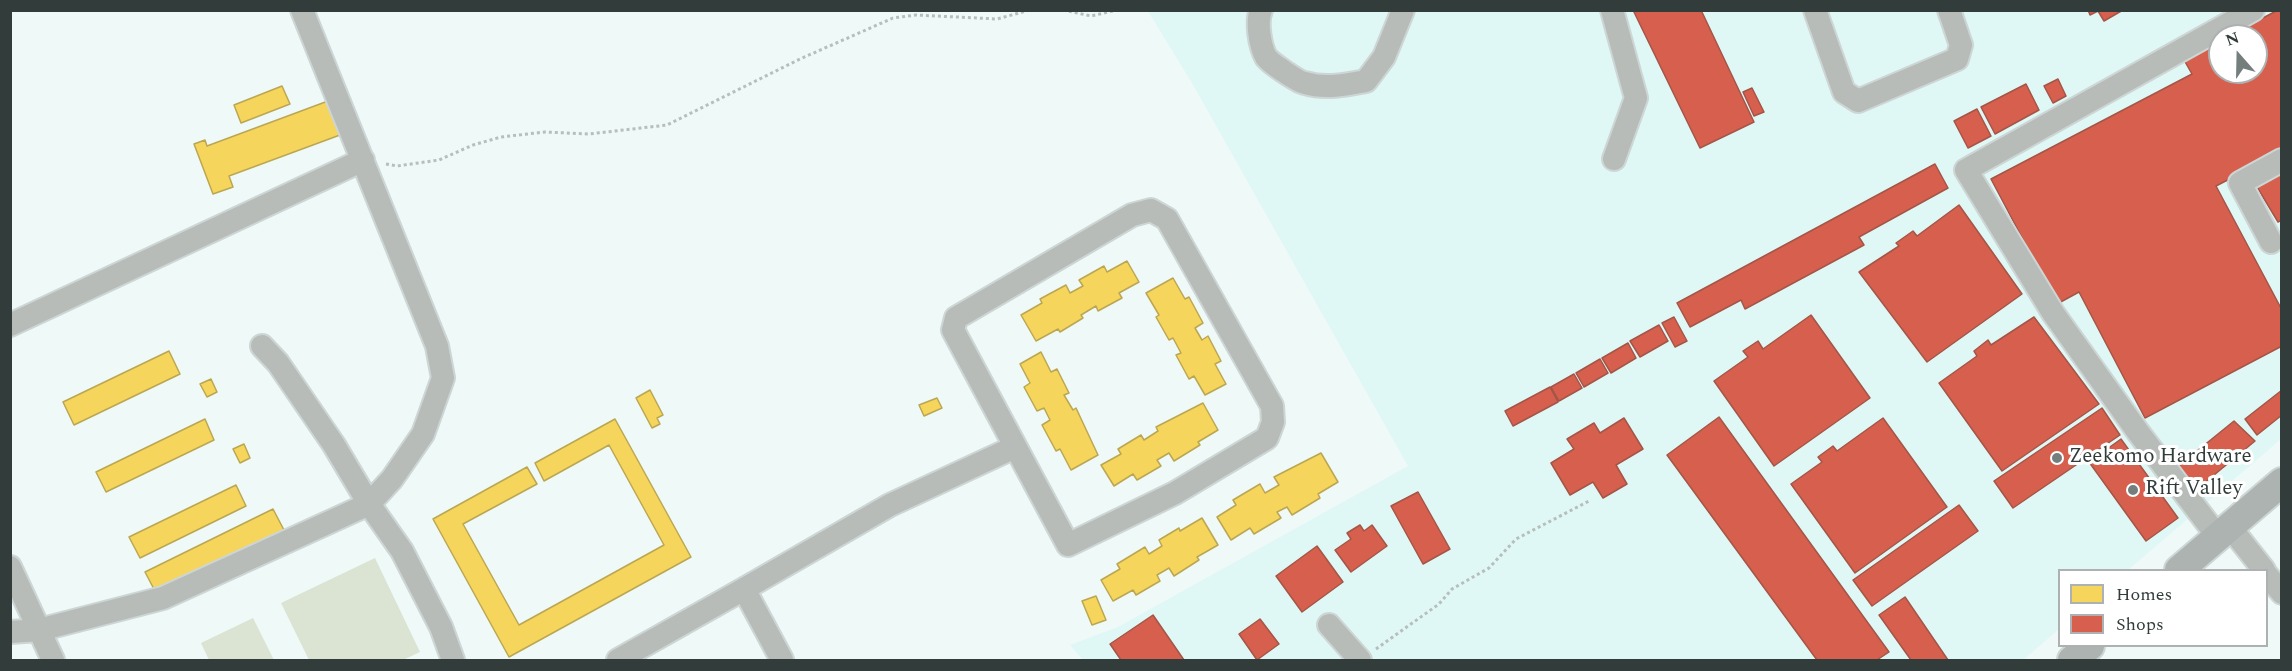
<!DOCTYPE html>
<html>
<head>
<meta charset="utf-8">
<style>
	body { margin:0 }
	#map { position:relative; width:2292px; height:671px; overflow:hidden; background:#eef9f8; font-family:Spectral,serif }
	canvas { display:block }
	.frame { position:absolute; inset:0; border:12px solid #323c3b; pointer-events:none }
	.legend { position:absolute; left:2058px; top:569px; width:210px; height:78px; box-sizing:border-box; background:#fff; border:2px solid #adb1b1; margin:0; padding:8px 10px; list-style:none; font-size:18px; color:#323c3b }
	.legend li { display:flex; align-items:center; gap:12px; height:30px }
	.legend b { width:30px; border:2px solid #adb1b1 }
	.north { position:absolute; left:2208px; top:24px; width:60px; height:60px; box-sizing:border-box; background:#fff; border:2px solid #adb1b1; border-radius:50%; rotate:340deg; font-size:16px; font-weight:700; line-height:24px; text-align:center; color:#323c3b }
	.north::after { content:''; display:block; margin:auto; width:21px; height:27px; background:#747e7d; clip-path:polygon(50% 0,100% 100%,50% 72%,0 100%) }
</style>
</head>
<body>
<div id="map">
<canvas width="2292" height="671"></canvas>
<div class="frame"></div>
<ul class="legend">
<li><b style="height:16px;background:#f6d55c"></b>Homes</li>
<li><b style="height:16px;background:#d6604d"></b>Shops</li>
</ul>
<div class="north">N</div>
</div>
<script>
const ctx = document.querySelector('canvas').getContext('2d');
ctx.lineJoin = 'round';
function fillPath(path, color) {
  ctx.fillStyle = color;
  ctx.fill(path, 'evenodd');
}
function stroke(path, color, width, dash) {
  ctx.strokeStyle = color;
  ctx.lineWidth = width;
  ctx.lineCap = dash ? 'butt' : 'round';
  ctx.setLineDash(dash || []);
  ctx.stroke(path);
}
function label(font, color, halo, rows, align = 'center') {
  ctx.font = font + ' Spectral,serif';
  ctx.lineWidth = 6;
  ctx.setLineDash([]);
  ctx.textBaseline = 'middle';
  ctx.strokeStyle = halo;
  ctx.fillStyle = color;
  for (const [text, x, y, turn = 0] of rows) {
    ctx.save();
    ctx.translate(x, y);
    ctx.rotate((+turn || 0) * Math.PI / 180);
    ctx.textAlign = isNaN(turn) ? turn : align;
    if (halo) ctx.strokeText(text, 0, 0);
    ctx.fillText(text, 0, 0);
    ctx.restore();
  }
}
fillPath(new Path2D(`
	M1148,11h1133v428l-153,131h-68l-1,59 -36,31h-940l-13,-15 48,-18 290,-161 -216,-383zM2220,36h36v36h-36z`), '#dff8f5');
fillPath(new Path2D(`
	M375,558l45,94 -17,8h-94l-28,-57z
	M253,618l21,42h-65l-8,-17z`), '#dbe4d2');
const homes = new Path2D(`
	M282,86l8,18 -49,19 -7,-18z
	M328,101l12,34 -111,41 4,11 -20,7 -19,-50 11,-4 2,6z
	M1127,261l12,21 -20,11 3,5 -24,13 -2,-5 -15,9 2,3 -23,14 -2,-3 -22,12 -15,-26 21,-12 -2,-4 26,-14 4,8 13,-7 -4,-6 25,-14 3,6z
	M1173,278l12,21 4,-2 14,26 -8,5 7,12 6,-4 13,25 -6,3 11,20 -21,11 -11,-19 -5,3 -13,-24 5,-2 -8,-15 -4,2 -13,-23 3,-2 -13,-22z
	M169,351l11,23 -106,51 -11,-23z
	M1041,352l10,20 6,-3 12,24 -5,2 9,15 3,-2 22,47 -27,15 -11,-21 -4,2 -14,-26 8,-5 -6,-12 -7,3 -13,-24 6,-4 -10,-19z
	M211,379l6,13 -10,5 -7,-13z
	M650,390l13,25 -6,3 3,6 -8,4 -16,-30z
	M937,398l5,10 -18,8 -5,-11z
	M1203,403l15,27 -20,12 2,3 -26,16 -5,-8 -12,7 4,6 -24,14 -4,-6 -19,12 -13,-21 20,-11 -3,-5 23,-14 3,5 14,-9 -2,-4z
	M205,419l9,21 -108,52 -10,-20z
	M615,419l76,138 -182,100 -76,-138 94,-52 10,17 -74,40 56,101 145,-80 -55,-100 -65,36 -9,-18z
	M244,444l6,14 -10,5 -7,-14z
	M1321,453l17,29 -20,12 2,4 -28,17 -5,-8 -10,5 4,6 -27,16 -4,-6 -19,12 -14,-23 19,-12 -3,-5 27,-16 5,9 14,-8 -5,-8z
	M236,485l10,21 -106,52 -11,-21z
	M273,509l11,21 -128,63 -11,-21z
	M1202,518l16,27 -21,12 2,3 -25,16 -5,-8 -12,7 3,6 -24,14 -3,-5 -20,11 -12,-21 19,-11 -3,-5 28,-17 4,7 13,-8 -3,-6 20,-12 1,3z
	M1096,596l10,24 -14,5 -10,-24z`);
fillPath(homes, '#f6d55c');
stroke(homes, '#bba752', 1.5);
const shops = new Path2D(`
	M1633,10h68l53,112 -54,26z
	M2088,10h35l-19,11 -6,-10 -8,4z
	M2278,10h4v142l-66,34 66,124v36l-137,72 -66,-126 -22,12 -66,-125 201,-105 -8,-14 36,-19v31h36v-36h-27z
	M2058,79l8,17 -13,7 -9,-17z
	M2026,84l13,26 -44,24 -14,-27z
	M1752,88l12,24 -10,4 -11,-24z
	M1977,109l14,27 -23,12 -14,-27z
	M1935,164l13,24 -89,49 5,8 -119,64 -4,-9 -51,27 -13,-24z
	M2282,173v47l-4,2 -21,-35z
	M1959,205l63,89 -95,68 -68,-90 40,-26 -3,-3 17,-12 4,5z
	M1811,315l59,83 -96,68 -60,-85 34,-24 -5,-6 15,-10 5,8z
	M1674,317l13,24 -12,6 -13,-24z
	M2034,317l65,87 -97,67 -63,-88 38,-27 -3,-5 14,-11 3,5z
	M1659,325l9,16 -28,16 -10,-16z
	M1628,343l8,15 -25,15 -9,-15z
	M1600,359l8,14 -24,14 -8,-14z
	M1574,374l8,14 -23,13 -8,-14z
	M1550,387l8,15 -45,24 -8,-15z
	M2282,390v25l-25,20 -12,-16z
	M2102,408l18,27 -107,73 -19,-27z
	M1719,417l170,235 -12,8h-60l-150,-205z
	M1624,418l19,31 -27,16 11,19 -24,14 -10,-16 -23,13 -19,-32 23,-14 -7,-10 27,-16 6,10z
	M1883,418l64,89 -92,66 -64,-89 31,-22 -4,-5 15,-11 4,5z
	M2234,421l21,20 -59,49 -20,-22z
	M2121,439l57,79 -32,23 -57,-79z
	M1418,492l32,57 -27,15 -32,-58z
	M1959,505l19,26 -106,75 -19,-26z
	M1360,525l4,6 8,-6 15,21 -36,26 -16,-22 16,-11 -4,-6z
	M1317,546l26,36 -41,30 -26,-36z
	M1905,597l43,63h-37l-32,-45z
	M1153,615l31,45h-63l-11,-16z
	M1260,619l19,25 -22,16 -18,-26z`);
fillPath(shops, '#d6604d');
stroke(shops, '#a55548', 1.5);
const minor = new Path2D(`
	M1261,10c-5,12 -1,36 5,47 3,5 32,25 39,26 20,6 41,2 61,-2l18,-24 19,-47
	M1612,10l24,88 -22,61
	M1815,10l29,82 14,9 99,-42 4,-14 -12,-35
	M1151,210l16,9 105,187 1,16 -6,16 -92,55 -107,52 -115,-215 3,-12 176,-103z
	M2271,242l-31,-59 42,-23
	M10,325l353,-165
	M262,346l16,17 56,82 35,59 33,47 39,76 12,33
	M2230,527l34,43
	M2218,537l-80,-105 -85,-119 -87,-143 287,-160
	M10,567l43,93
	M2266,574l16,19
	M1329,625l31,35
	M10,632l29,-2 124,-32 206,-94 23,-25 31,-45 20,-56 -6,-32 -135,-336
	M618,660l126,-71
	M782,660l-38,-71 146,-84 125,-58`);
const major = new Path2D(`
	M2179,570l103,-88
	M2072,660l18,-14`);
stroke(minor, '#cdd6d5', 26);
stroke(major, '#cdd6d5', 32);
stroke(new Path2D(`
	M1063,10l28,6 26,-6
	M386,164l11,2 42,-6 34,-15 28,-8 44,-5 44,2 78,-9 133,-66 93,-41 23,-3 81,4 33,-9
	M1376,649l63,-45 13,-15 37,-21 27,-29 73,-38`), '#b7bebb', 3, [3, 3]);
stroke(minor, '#b7bcb9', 22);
stroke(major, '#adb3b0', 28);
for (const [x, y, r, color] of [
	[2057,458,6,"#747e7d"],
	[2133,490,6,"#747e7d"]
]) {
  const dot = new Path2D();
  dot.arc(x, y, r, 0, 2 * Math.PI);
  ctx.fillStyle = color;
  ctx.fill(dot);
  stroke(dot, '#fff', 2);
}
label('21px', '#323c3b', '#fff', [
	["Zeekomo Hardware",2069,458],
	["Rift Valley",2145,490]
], 'left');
</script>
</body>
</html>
